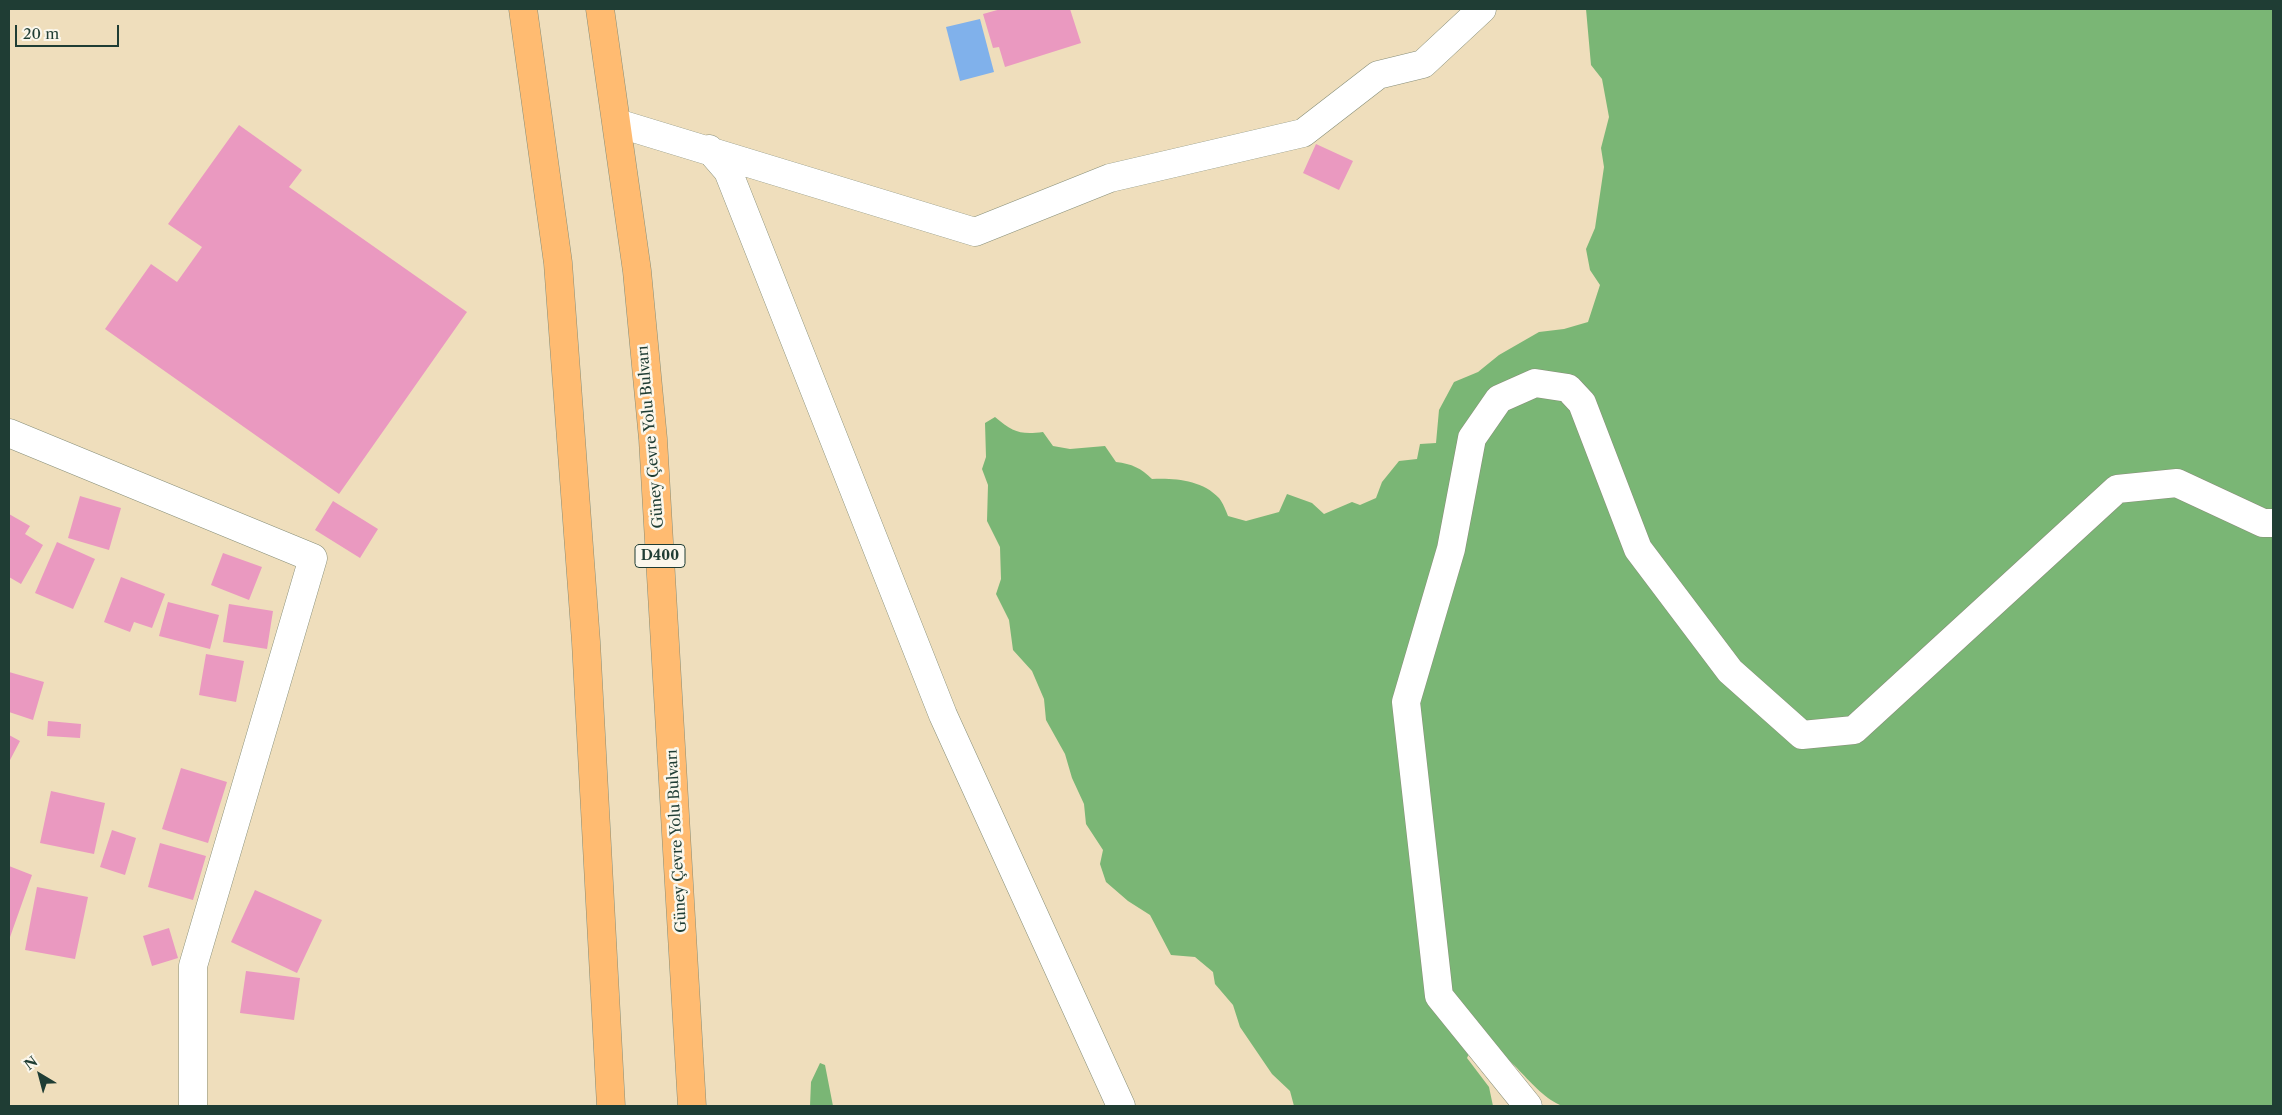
<!DOCTYPE html>
<html>
<head>
<meta charset="utf-8">
<style>
	body { margin:0 }
	#map { position:relative; width:2282px; height:1115px; overflow:hidden; background:#efdebc; font-family:"Libre Caslon Text",serif }
	canvas { display:block }
	.frame { position:absolute; inset:0; border:10px solid #1f3d34; pointer-events:none }
	.north { position:absolute; left:15px; top:1050px; width:50px; height:50px; -webkit-text-stroke:4px #fbf7ec; paint-order:stroke; rotate:323deg; font-size:14px; font-weight:700; line-height:20px; text-align:center; color:#1f3d34 }
	.north::after { content:''; display:block; margin:auto; width:18px; height:22px; background:#1f3d34; clip-path:polygon(50% 0,100% 100%,50% 72%,0 100%) }
	.scale { position:absolute; left:15px; top:25px; width:104px; height:22px; box-sizing:border-box; border:2px solid #1f3d34; border-top:0; padding-left:6px; font-size:15px; line-height:18px; white-space:nowrap; color:#1f3d34; -webkit-text-stroke:4px #fbf7ec; paint-order:stroke }
</style>
</head>
<body>
<div id="map">
<canvas width="2282" height="1115"></canvas>
<div class="frame"></div>
<div class="north">N</div>
<div class="scale">20 m</div>
</div>
<script>
const ctx = document.querySelector('canvas').getContext('2d');
ctx.lineJoin = 'round';
function fillPath(path, color) {
  ctx.fillStyle = color;
  ctx.fill(path, 'evenodd');
}
function stroke(path, color, width, dash) {
  ctx.strokeStyle = color;
  ctx.lineWidth = width;
  ctx.lineCap = dash ? 'butt' : 'round';
  ctx.setLineDash(dash || []);
  ctx.stroke(path);
}
function label(font, color, halo, rows, align = 'center') {
  ctx.font = font + ' "Libre Caslon Text",serif';
  ctx.lineWidth = 5;
  ctx.setLineDash([]);
  ctx.textBaseline = 'middle';
  ctx.strokeStyle = halo;
  ctx.fillStyle = color;
  for (const [text, x, y, turn = 0] of rows) {
    ctx.save();
    ctx.translate(x, y);
    ctx.rotate((+turn || 0) * Math.PI / 180);
    ctx.textAlign = isNaN(turn) ? turn : align;
    if (halo) ctx.strokeText(text, 0, 0);
    ctx.fillText(text, 0, 0);
    ctx.restore();
  }
}
fillPath(new Path2D(`
	M1586,9h687v1097h-710c-35,-13 -51,-61 -90,-61l-6,13 22,29 4,19h-199l-4,-15 -18,-17 -32,-47 -7,-22 -18,-21 -2,-12 -18,-15 -24,-2 -21,-40 -22,-14 -22,-19 -6,-18 3,-14 -17,-26 -2,-20 -12,-26 -7,-24 -19,-34 -2,-21 -12,-28 -19,-21 -4,-30 -13,-26 5,-15 -1,-32 -13,-26 1,-36 -6,-16 4,-12 -1,-34 10,-6c18,15 25,18 48,15l10,14 17,3 35,-3 11,16c16,2 25,6 36,17 23,-1 50,1 67,19 4,5 7,13 9,18l18,5 33,-9 8,-18 25,9 12,11 28,-12 8,3 16,-7 6,-16 17,-21 18,-2 3,-15 16,-1 3,-33 15,-28 24,-10 21,-17 40,-23 25,-3 24,-7 12,-37 -10,-15 -4,-21 9,-21 9,-61 -3,-19 8,-31 -7,-38 -11,-14z
	M820,1063l5,2 8,41h-23l1,-24z`), '#7ab675');
fillPath(new Path2D(`
	M980,19l14,53 -34,9 -14,-54z`), '#80b1eb');
fillPath(new Path2D(`
	M1001,9h69l11,34 -76,24 -6,-20 -6,1 -10,-34z
	M239,125l63,45 -13,17 178,125 -128,182 -234,-165 46,-65 26,18 25,-35 -34,-23z
	M1316,144l37,17 -14,29 -36,-17z
	M80,496l41,12 -12,42 -41,-12z
	M333,501l45,28 -18,29 -45,-28z
	M9,514l21,12 -5,8 18,11 -22,39 -12,-7z
	M57,542l38,17 -22,50 -38,-16z
	M223,553l39,14 -13,33 -38,-15z
	M121,577l44,17 -13,34 -18,-6 -4,10 -26,-10z
	M168,602l51,13 -9,34 -51,-13z
	M229,604l44,7 -6,38 -44,-7z
	M206,654l38,7 -8,41 -37,-7z
	M9,672l35,10 -11,38 -24,-8z
	M48,721l33,3 -1,14 -33,-2z
	M9,735l11,6 -11,21z
	M181,768l46,14 -19,61 -46,-14z
	M51,791l54,12 -11,51 -54,-11z
	M112,830l24,8 -11,37 -25,-8z
	M160,843l46,13 -13,44 -45,-13z
	M9,866l23,9 -23,65z
	M37,887l51,10 -13,62 -50,-9z
	M255,890l67,30 -25,53 -66,-31z
	M169,928l9,30 -26,8 -9,-30z
	M246,971l54,7 -6,42 -54,-7z`), '#ea99c0');
const minor = new Path2D(`
	M617,123l358,109 135,-54 193,-45 75,-58 45,-11 59,-55
	M709,149l19,22 215,544 178,391
	M9,433l304,125 -120,408v140
	M1528,1106l-89,-110 -33,-294 45,-153 21,-111 27,-39 36,-16 33,5 14,15 56,146 92,122 72,64 52,-5 263,-241 60,-6 86,40h10`);
const highway = new Path2D(`
	M523,9l35,254 28,379 25,464
	M600,9l37,262 16,168 39,667`);
stroke(minor, '#878e78', 29);
stroke(highway, '#878e78', 29);
stroke(minor, '#fff', 28);
stroke(highway, '#ffbb71', 28);
for (const [x, y, w] of [
	[660,556,50]
]) {
  const box = new Path2D();
  box.roundRect(x - w / 2, y - 11.5, w, 23, 4);
  ctx.fillStyle = '#fbf7ec';
  ctx.fill(box);
  stroke(box, '#1f3d34', 1);
}
label('bold 14px', '#1f3d34', null, [
	["D400",660,556]
]);
label('15px', '#1f3d34', '#fbf7ec', [
	["Güney Çevre Yolu Bulvarı",651,437,-95],
	["Güney Çevre Yolu Bulvarı",677,841,-93]
]);
</script>
</body>
</html>
